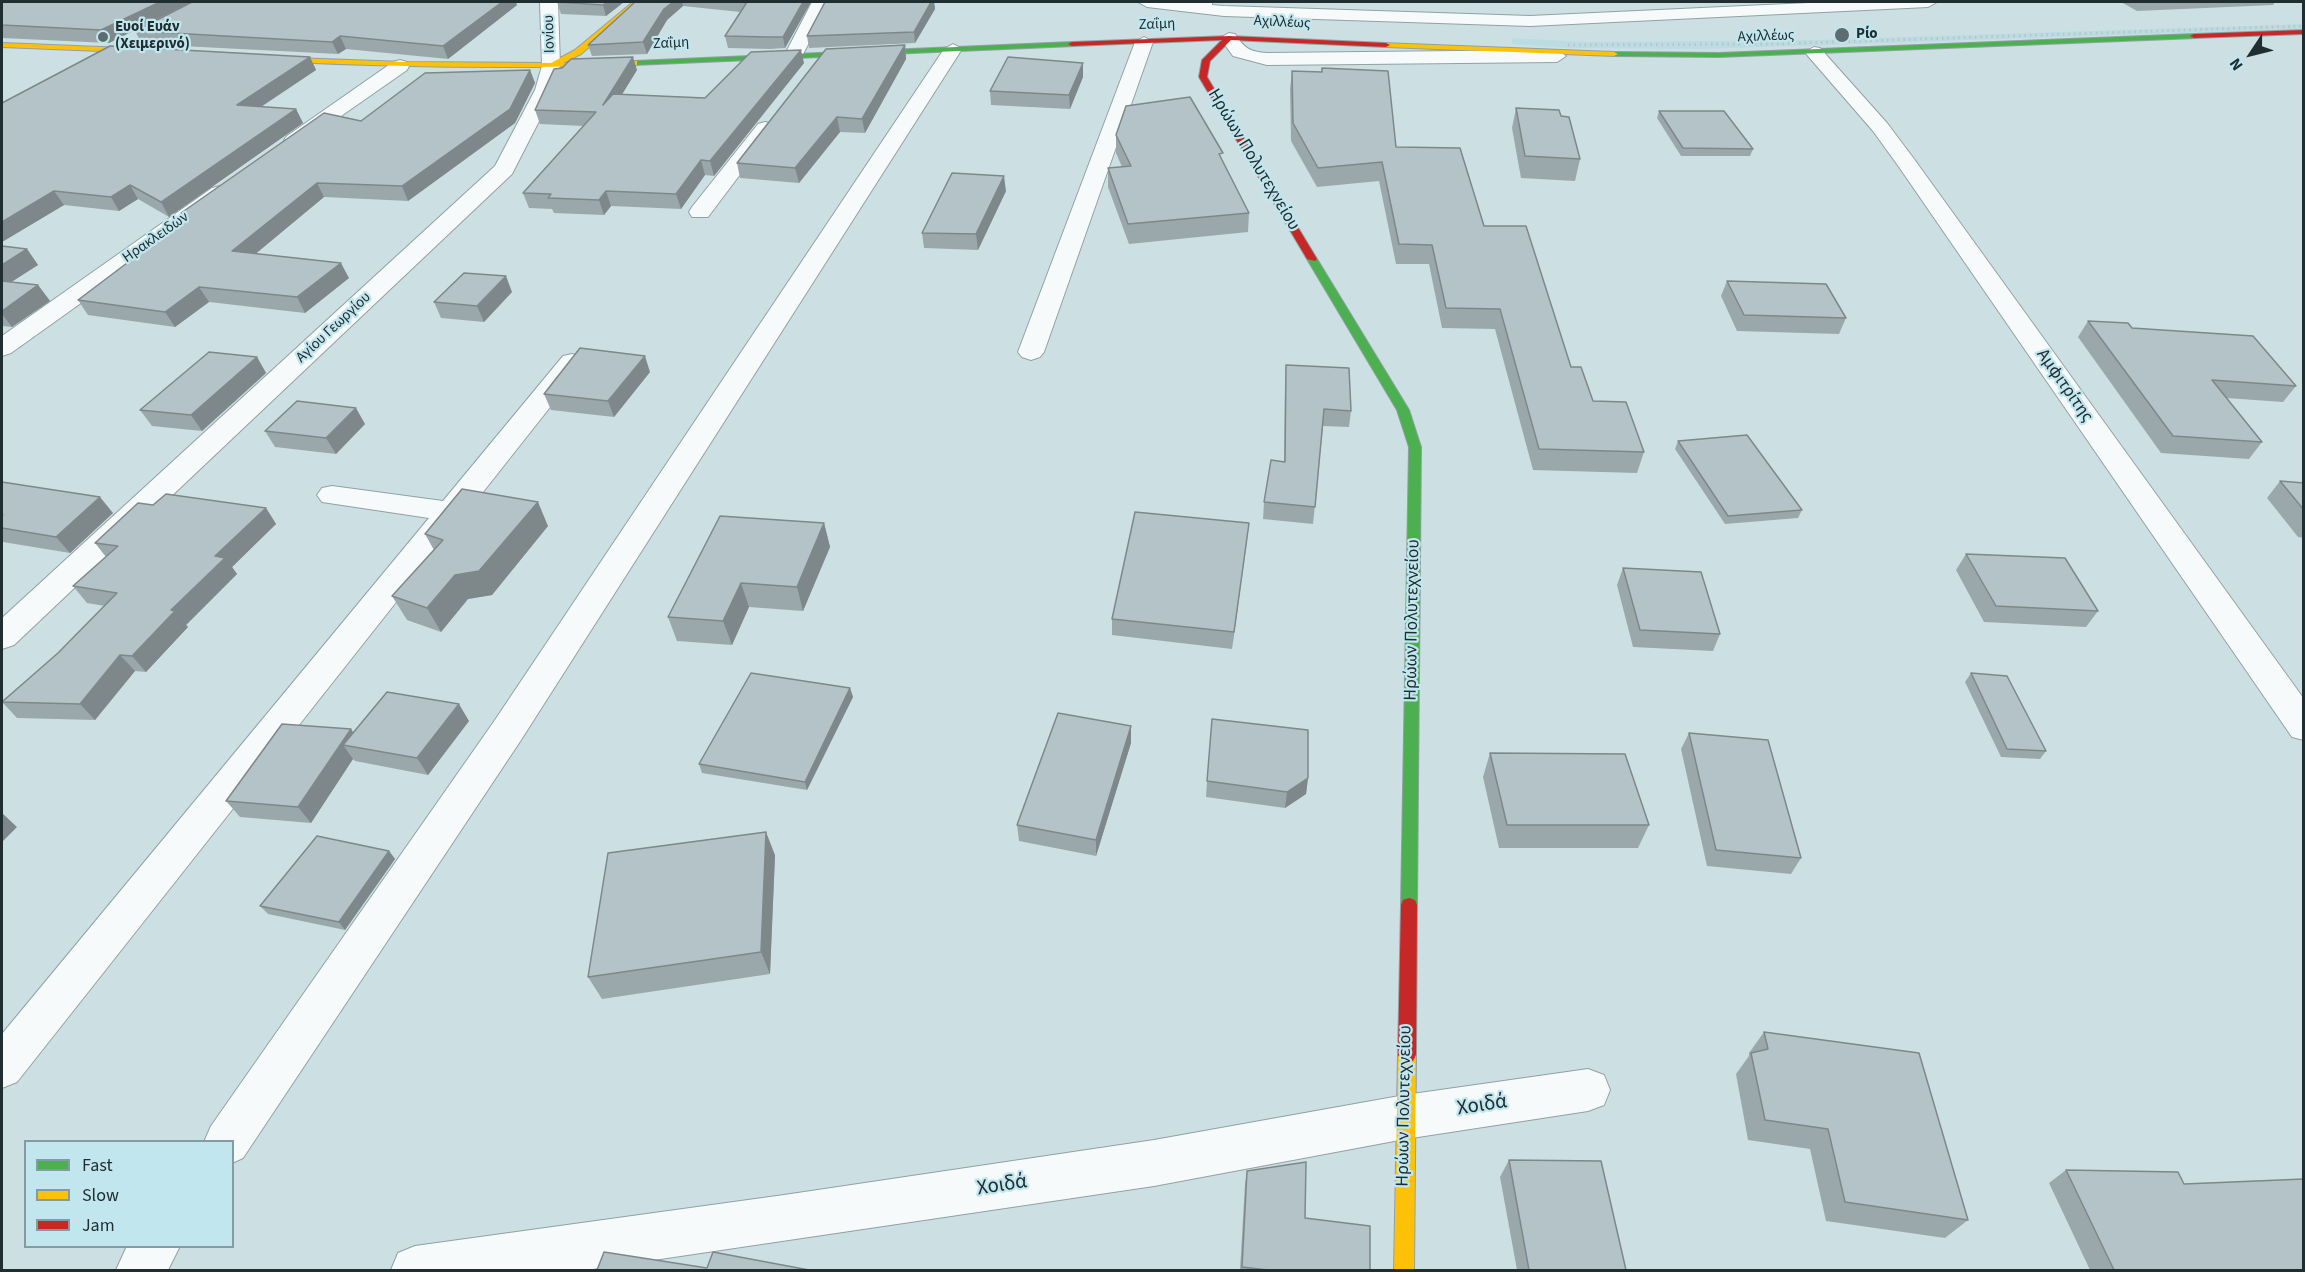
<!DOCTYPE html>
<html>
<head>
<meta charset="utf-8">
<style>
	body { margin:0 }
	#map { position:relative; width:2305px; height:1272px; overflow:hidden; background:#cce0e4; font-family:"Source Sans 3",sans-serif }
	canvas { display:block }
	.frame { position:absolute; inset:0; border:3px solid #202e31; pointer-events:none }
	.legend { position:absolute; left:24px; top:1140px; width:210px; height:108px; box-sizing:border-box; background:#c2e6ee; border:2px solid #819ca2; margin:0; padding:8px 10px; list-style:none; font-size:18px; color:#202e31 }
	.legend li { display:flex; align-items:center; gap:12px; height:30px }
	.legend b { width:30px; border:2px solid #819ca2 }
	.north { position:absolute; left:2221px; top:24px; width:60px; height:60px; -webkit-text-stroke:4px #c2e6ee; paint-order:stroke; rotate:235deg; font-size:16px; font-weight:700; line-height:24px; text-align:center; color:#202e31 }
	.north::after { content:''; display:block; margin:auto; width:21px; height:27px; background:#202e31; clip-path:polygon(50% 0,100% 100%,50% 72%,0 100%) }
</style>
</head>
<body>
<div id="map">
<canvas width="2305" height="1272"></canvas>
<div class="frame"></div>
<ul class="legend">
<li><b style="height:8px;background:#4caf50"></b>Fast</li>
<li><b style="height:8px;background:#ffc107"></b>Slow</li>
<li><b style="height:8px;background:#c62828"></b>Jam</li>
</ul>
<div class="north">N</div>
</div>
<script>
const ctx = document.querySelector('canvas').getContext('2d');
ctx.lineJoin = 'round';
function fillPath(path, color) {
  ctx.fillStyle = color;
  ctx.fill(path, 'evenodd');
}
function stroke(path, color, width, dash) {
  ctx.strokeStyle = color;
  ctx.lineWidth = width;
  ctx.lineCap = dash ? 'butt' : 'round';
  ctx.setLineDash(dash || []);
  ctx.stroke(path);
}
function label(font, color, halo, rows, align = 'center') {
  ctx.font = font + ' "Source Sans 3",sans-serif';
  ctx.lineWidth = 4.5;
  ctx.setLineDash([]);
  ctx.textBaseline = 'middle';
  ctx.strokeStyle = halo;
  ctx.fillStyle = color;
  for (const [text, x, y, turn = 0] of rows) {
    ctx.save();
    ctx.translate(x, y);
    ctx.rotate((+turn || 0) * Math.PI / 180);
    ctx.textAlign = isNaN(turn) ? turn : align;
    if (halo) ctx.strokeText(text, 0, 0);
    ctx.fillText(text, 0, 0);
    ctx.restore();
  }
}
fillPath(new Path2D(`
	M2304,24l-1,5 -602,20 -135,-1 -54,-4v-6l74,4 227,-2z`), '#bbdce3');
const street = new Path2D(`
	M540,2h18l2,64 -5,24 -43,84 -498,471 -12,4v-31l493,-452 40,-76 7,-24z
	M812,2h18l-30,58h-14l-2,-4z
	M1138,2h74v3l12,1 306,10 300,-14h107l-9,5 -398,19 -306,-10 -77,-9z
	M1229,33l6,1c9,14 15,18 32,19l290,-3 9,6 -9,6 -290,3 -34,-9 -13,-18z
	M1144,37l9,5 -109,310 -4,5 -9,3 -9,-3 -4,-5 117,-310z
	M953,44l9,5 -441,691 -278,418 -11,5v-21h-28l7,-16 284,-406 449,-671z
	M1814,47l6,1 67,75 27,36 390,540v41l-12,-3 -393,-570 -26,-36 -65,-75 -3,-4z
	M400,60l7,2 2,4 -2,4 -106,74h-14l-3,-4 3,-4 106,-74z
	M765,122l7,2 3,4 -67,89h-16l-3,-5 3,-5 66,-83z
	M220,186l8,2 3,5 -3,5 -217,155 -9,3v-20l210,-148z
	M572,354l9,2 4,6 -4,6 -564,714 -15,6v-54l427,-516 -107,-16 -5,-7 5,-7 10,-2 111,15 120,-145z
	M1588,1069l16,6 6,15 -6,15 -16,6 -183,28 -251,47 -568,84h-195l7,-17 17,-7 369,-51 370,-55 251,-45z
	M127,1246h53l-12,24h-52z`);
const fast = new Path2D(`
	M2194,34l4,2 -1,2 -478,19 -105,-1 -4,-2 4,-2 105,1z
	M1072,42l4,2 -1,2 -441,19 -4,-2 4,-2z
	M1312,256l5,3 92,151 12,37 -4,458 -2,5 -6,2 -6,-2 -2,-5 8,-458 -12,-37 -90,-151z`);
const slow = new Path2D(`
	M633,2h7l-59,52 -18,9 74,-2v4h-3c-122,4 -245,2 -367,-4l-4,-2 4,-2 138,5 146,1 24,-13z
	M2,43l148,6 4,2 -4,2 -148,-6z
	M1383,43l231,9 4,2 -4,2 -228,-9h-3z
	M1407,1047l6,2 3,6 -2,215h-20l4,-215 3,-6z`);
const jam = new Path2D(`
	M2304,30v4l-110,4 -4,-2 4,-2z
	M1229,36l157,7 4,2 -4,2 -155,-7 -21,21 -3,16 110,182 -2,2 -8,-2 -108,-182 3,-17 20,-20 -150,6 -4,-2 4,-2z
	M1409,898l6,2 2,5 -1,150 -3,6 -6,2 -6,-2 -3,-6 3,-150 2,-5z`);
stroke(street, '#91a1a4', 2);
stroke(fast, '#91a1a4', 2);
stroke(slow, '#91a1a4', 2);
stroke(jam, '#91a1a4', 2);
fillPath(street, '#f7fafb');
fillPath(fast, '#4caf50');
fillPath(slow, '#ffc107');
fillPath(jam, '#c62828');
stroke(new Path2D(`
	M1568,45l208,-1 528,-18`), '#bdc2c4', 3, [1.5, 4]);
fillPath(new Path2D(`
	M2,2h189l-82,41 -107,-5z
	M557,2h67l-18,14 -45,-2z
	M635,2h176l-26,46 -15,1 -42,-1 -3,-12 15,-24 -57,-6 -16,14 -20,34 -55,2 -4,-11z
	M825,2h109l1,7 -20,34 -106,5 -2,-12z
	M2121,2h154l-2,3 -136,6z
	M517,5l-69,54 -102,-10 -8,5 -196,-10 -7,-13z
	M905,45l1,14 -41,74 -25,-1 -41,51 -59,-5 -3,-15z
	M310,57l6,13 -55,37 35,2 7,14 -134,94 -31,-18 -19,12 -55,-6 -62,37v-139z
	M804,63l-90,113 -9,-1 -24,34 -70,-3 -7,9 -50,-2 -2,-4 -23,-1 -6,-15 61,-67 -44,-2 -5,-14 102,-40 -15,24 83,4z
	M1322,68l74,79 88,79 109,175 51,51 -7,21 -104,-3 -38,-141 -53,-1 -13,-64h-33l-17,-83 -62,6 -26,-46 -1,-52 2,-18 29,1z
	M530,70l5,13 -20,40 -107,78 -84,-4 -68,56 93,25 -44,35 -96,-11 -34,25 -87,-12 -10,-15 107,-81 -4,-6 180,-92z
	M1083,77l-13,32 -79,-4 -1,-14z
	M1516,108l45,8 19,43 -5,22 -54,-3 -9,-50z
	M1659,111l94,38 -3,7h-69l-24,-38z
	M1116,135l106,25 27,53 -1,19 -119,12 -21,-57v-19l14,-1 -6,-14z
	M1006,191l-28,59 -54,-2 -2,-15z
	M2,246l25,3 11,16 -27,17 27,3 12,16 -38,26 -10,-1z
	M1727,281l119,37 -7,16 -102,-3 -16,-35z
	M512,292l-28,30 -43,-4 -7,-16z
	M2088,321l44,7 164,58 -13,16 -57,-4 36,44 -13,17 -88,-6 -83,-116z
	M257,357l9,16 -64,58 -50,-5 -12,-16z
	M1286,365l65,46 -2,16 -26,-1 -10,98 -50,-5 1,-17 20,-40 1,-81z
	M650,372l-36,45 -63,-7 -7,-16z
	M365,424l-29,30 -61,-7 -10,-16z
	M1678,441l124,69 -4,8 -73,6 -50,-75z
	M2280,481l24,2v55l-6,-1 -31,-39z
	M2,482l111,31 -43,40 -67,-11 -1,-1z
	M153,505l113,3 10,16 -44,43 5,7 -51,51 2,2 -42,45 -11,-1 -40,49 -78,-2 -15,-16v-1l56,-48 47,-47 -18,-3 -14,-17 33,-29 -11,-14z
	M824,523l6,24 -27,64 -54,-4 -17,38 -55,-4 -9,-24z
	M1249,523l-2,16 -15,110 -120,-14v-16z
	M548,526l-56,69 -24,4 -27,33 -34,-12 -15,-24 42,-46 -9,-16z
	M1966,554l132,57 -12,16 -102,-5 -28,-52z
	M1623,568l97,66 -7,17 -80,-4 -16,-62z
	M1971,673l75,78 -6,8 -39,-2 -36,-75z
	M850,688l3,9 -46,93 -105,-17 -3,-9z
	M469,721l-41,54 -73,-14 -2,-2 -42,64 -71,-6 -14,-16 127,-68z
	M1689,733l112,125 -10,16 -84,-8 -26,-117z
	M1131,743l-35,113 -77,-15 -2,-16z
	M1490,753l159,72 -11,23h-139l-16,-71z
	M1308,778l-2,16 -21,14 -79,-11 1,-16z
	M389,851l6,8 -50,71 -77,-16 -8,-8z
	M775,855l-5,119 -168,25 -14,-22z
	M1764,1032l204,188 -23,18 -119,-17 -16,-72 -62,-9 -12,-66 13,-18v-3z
	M1509,1160l117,110h-109l-17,-93z
	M2066,1170l118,14 120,86h-214l-41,-87z
	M1247,1171l58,47 65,52h-130l5,-86z`), '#9ba8ab');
fillPath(new Path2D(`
	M160,2h31l-82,41 -8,-13z
	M502,2h14l1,3 -69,54 -5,-13z
	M607,2h17l-18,14 -3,-11z
	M673,2h9l1,4 -16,14 -20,34 -4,-12 21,-33z
	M803,2h8l-26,46 -2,-11z
	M931,2h3l1,7 -20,34 -1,-11z
	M340,36l6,13 -8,5 -6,-12z
	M905,45l1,14 -41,74 -3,-14z
	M801,50l3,13 -90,113 -4,-15z
	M310,57l6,13 -72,48 -7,-13z
	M633,57l4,13 -30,49 -4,-14z
	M1083,63v14l-13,32 -1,-14z
	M530,70l5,13 -20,40 -107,78 -6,-15z
	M296,109l7,14 -134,94 -8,-15z
	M837,117l3,15 -41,51 -4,-15z
	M701,160l4,15 -24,34 -5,-15z
	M1004,176l2,15 -28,59 -2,-16z
	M317,183l7,14 -83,69 -9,-15z
	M130,185l8,14 -19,12 -8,-14z
	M54,191l10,14 -62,37v-20z
	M606,191l5,15 -7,9 -5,-15z
	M27,249l11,16 -36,23v-23z
	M341,263l8,15 -44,35 -8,-16z
	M506,276l6,16 -28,30 -7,-16z
	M38,285l12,16 -38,26 -10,-13v-3z
	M199,287l10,15 -34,25 -10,-15z
	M645,356l5,16 -36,45 -6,-16z
	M257,357l9,16 -64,58 -11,-16z
	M356,408l9,16 -29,30 -10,-16z
	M100,497l13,16 -43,40 -14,-16z
	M538,502l10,24 -56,69 -24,4 -27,33 -14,-24 28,-33z
	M266,508l10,16 -44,43 5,7 -51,51 2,2 -42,45 -14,-16 39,-46 44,-54z
	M824,523l6,24 -27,64 -6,-24z
	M1249,523l-2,16 -15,110 2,-17z
	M741,583l8,24 -17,38 -9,-24z
	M120,655l15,16 -40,49 -15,-16z
	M850,688l3,9 -46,93 -2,-8z
	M459,704l10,17 -41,54 -11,-17z
	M1131,726v17l-35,113v-16z
	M351,729l11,16h-19l10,14 -42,64 -13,-16z
	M1308,778l-2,16 -21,14 2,-16z
	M2,813l15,14 -15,15z
	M766,832l9,23 -5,119 -9,-22z
	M389,851l6,8 -50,71 -6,-8z`), '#7e888b');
const building = new Path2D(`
	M2,2h158l-59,28 -99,-5z
	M192,2h310l-59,44 -103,-10 -8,6 -197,-11z
	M557,2h50l-4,3z
	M635,2h38l-9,7 -21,33 -55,3z
	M744,2h59l-20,35h-15l-43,-1 22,-34z
	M825,2h106l-17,30 -107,4z
	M905,45l-43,74 -25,-2 -42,51 -58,-5 89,-114z
	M110,46l200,11 -73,48 59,4 -135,93 -31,-17 -19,12 -57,-6 -52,31v-119z
	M801,50l-91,111 -9,-1 -25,34 -70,-3 -7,9 -51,-2 3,-4 -28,-1 73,-81 -61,-2 19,-41 8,-1 9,-9 62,-2 -30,48 10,-11 92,4 46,-46z
	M1008,57l75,6 -14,32 -79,-4z
	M1322,68l66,3 8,76 64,1 24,78h42l45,141h10l12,34 33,1 18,50 -105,-3 -39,-140 -54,-1 -14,-63 -33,-1 -17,-82 -64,6 -25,-45 -1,-52 30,1z
	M530,70l-20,39 -108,77 -85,-3 -85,68 109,12 -44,34 -98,-10 -34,25 -87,-12 110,-83 -7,-4 143,-100 37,8 64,-48z
	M1190,97l33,56 -4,1 30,59 -121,11 -20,-56 23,-2 -15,-31 10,-29z
	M1516,108l43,2 2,6 8,1 11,42 -55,-3z
	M1659,111h65l29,38 -70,-1z
	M952,173l52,3 -28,58 -54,-1z
	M2,246l25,3 -25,16z
	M464,273l42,3 -29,30 -43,-4z
	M2,281l36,4 -36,26z
	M1727,281l99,3 20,34 -102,-3z
	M2088,321l40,2 4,5 121,8 43,50 -84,-6 50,62 -89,-6z
	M580,348l65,8 -37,45 -64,-7z
	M209,352l48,5 -66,58 -51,-5z
	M1286,365l63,3 2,43 -27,-2 -9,98 -51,-5 7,-42 14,2z
	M297,401l59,7 -30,30 -61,-7z
	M1747,435l55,75 -74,6 -50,-75z
	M2280,481l24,2v27z
	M2,482l98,15 -44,40 -54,-9v-12l1,-1h-1z
	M462,489l76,13 -59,69 -24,4 -28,33 -35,-12 51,-56 -18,-6z
	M166,494l100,14 -51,48 10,2 -54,52 4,1 -43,45 -12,-1 -40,49 -78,-2 56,-49 59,-60 -44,-7 45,-40 -23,-3 43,-40 15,2z
	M1135,512l114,11 -15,109 -122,-13z
	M720,516l104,7 -27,64 -56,-4 -18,38 -55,-4z
	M1966,554l99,4 33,53 -102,-5z
	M1623,568l78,4 19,62 -80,-4z
	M751,673l99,15 -45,94 -106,-18z
	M1971,673l36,3 39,75 -39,-2z
	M387,692l72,12 -42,54 -74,-13z
	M1058,713l73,13 -35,114 -79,-15z
	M1212,719l96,11v48l-21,14 -80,-11z
	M282,724l69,5 -53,78 -72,-6z
	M1689,733l79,7 33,118 -85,-8z
	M1490,753l135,1 24,71h-142z
	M766,832l-5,120 -173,25 20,-124z
	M317,836l72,15 -50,71 -79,-16z
	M1764,1032l155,21 49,167 -123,-18 -17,-73 -63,-9 -14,-67 17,-4z
	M1509,1160l92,1 25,109h-97z
	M1306,1162l-1,56 65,8v44h-102l-26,-3 5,-96z
	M2066,1170l112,2 6,12 120,-5v91h-190z
	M604,1252l103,16 6,-16 96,18h-212z`);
fillPath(building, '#b4c3c7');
stroke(building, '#7e888b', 1.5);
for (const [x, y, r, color] of [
	[1842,35,8,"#5c6c70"],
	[103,37,6,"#5c6c70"]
]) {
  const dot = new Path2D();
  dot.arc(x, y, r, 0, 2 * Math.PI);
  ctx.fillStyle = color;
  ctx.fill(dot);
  stroke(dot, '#c2e6ee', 2);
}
label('15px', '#202e31', '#c2e6ee', [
	["Αχιλλέως",1282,23,3],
	["Ζαΐμη",1157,25,-2],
	["Ιονίου",550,34,-92],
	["Αχιλλέως",1766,37,-2],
	["Ζαΐμη",671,44,-3],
	["Ηρακλειδών",156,238,-35],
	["Αγίου Γεωργίου",334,328,-43]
]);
label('bold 15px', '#202e31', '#c2e6ee', [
	["Ευοί Ευάν",115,28],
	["(Χειμερινό)",115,45],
	["Ρίο",1856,35]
], 'left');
label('18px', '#202e31', '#c2e6ee', [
	["Ηρώων Πολυτεχνείου",1253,160,59],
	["Αμφιτρίτης",2064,386,55],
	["Ηρώων Πολυτεχνείου",1413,620,-89],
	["Ηρώων Πολυτεχνείου",1405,1106,-89]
]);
label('21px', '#202e31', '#c2e6ee', [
	["Χοιδά",1482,1106,-9],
	["Χοιδά",1002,1186,-9]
]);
</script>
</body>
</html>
